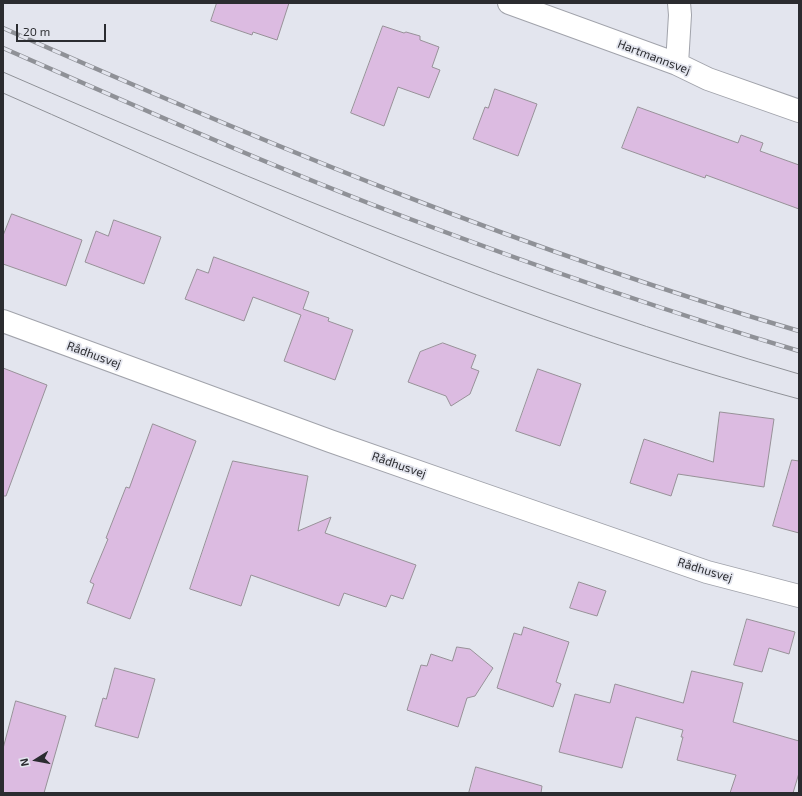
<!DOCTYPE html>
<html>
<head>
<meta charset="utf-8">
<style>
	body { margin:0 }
	#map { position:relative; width:802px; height:796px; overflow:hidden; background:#e3e5ee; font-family:"Exo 2",sans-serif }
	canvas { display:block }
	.frame { position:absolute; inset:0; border:4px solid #2b2c30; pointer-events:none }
	.north { position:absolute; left:16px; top:740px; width:40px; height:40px; -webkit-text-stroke:3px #e3e5ee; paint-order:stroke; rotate:259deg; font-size:11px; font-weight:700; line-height:16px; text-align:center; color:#2b2c30 }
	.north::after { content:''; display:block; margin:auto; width:14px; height:18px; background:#2b2c30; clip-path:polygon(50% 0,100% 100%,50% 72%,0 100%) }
	.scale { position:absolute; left:16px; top:24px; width:90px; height:18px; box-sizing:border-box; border:2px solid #2b2c30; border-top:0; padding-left:5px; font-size:12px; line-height:14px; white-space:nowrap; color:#2b2c30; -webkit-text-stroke:3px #e3e5ee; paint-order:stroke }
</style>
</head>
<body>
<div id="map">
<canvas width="802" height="796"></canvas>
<div class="frame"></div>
<div class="north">N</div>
<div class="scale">20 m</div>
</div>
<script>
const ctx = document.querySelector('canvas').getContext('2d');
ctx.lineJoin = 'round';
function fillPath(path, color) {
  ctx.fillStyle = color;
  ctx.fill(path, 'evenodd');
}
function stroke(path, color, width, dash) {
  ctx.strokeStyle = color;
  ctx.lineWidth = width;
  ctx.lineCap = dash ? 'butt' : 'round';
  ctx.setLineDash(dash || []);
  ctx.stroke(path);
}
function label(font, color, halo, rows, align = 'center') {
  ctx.font = font + ' "Exo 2",sans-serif';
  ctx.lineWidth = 3.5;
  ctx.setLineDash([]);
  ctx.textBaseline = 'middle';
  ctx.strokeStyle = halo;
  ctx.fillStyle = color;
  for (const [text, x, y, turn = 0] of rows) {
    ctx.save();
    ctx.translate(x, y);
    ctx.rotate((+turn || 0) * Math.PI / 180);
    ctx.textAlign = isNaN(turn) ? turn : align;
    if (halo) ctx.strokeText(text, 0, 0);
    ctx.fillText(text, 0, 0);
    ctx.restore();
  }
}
const building = new Path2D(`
	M217,3h72l-12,37 -24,-8 -1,3 -41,-14z
	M383,26l21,7 2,-1 14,4v4l19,7 -7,20 8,3 -11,28 -31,-11 -14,39 -33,-13z
	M495,89l42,15 -19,52 -45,-17 12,-32 3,1z
	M638,107l100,36 3,-8 22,8 -3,8 39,14v44l-93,-34 -1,3 -83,-30z
	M12,214l70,26 -16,46 -63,-22v-28z
	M114,220l47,17 -17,47 -59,-22 11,-31 12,5z
	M214,257l95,35 -6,17 26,9 -1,3 25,9 -18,50 -51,-19 17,-46 -48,-18 -9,24 -59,-22 12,-30 11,4z
	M443,343l33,12 -5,13 8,3 -9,23 -19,12 -5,-10 -38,-14 12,-30z
	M3,368l44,17 -41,111h-3z
	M538,369l43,15 -21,62 -44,-15z
	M720,412l54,7 -10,68 -86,-13 -7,22 -41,-13 14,-44 69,23z
	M153,424l43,17 -66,178 -43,-16 7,-19 -4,-2 18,-43 -2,-1 20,-51 3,1z
	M792,460l7,1v72l-26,-7z
	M233,461l75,15 -10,55 33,-14 -6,16 91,32 -13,34 -12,-4 -5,12 -42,-14 -5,13 -88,-31 -10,31 -51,-17z
	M579,582l27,9 -9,25 -27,-8z
	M747,619l48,13 -6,22 -20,-6 -7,24 -28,-7z
	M524,627l45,15 -13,40 5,2 -8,23 -56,-19 17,-55 7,2z
	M457,647l13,2 23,19 -18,28 -8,2 -9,29 -51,-17 14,-45 6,1 4,-12 21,7z
	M115,668l40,11 -17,59 -43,-12 8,-28 3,1z
	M692,671l51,12 -10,39 66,19v32l-6,20h-63l6,-18 -59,-15 6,-23h-2l2,-7 -47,-13 -14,51 -63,-16 16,-58 35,9 5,-19 68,19z
	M16,701l50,15 -22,77h-41v-44z
	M476,767l66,19 -1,7h-72z`);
fillPath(building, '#dcbbe1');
stroke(building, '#979198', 1);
const minor = new Path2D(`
	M509,3l168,61 31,15 91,32
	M677,64l3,-49 -1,-12
	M3,321l327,120 146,51 231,80 92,24`);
stroke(minor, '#a1a3ab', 24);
stroke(minor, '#fff', 22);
stroke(new Path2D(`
	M3,72c260,113 523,223 796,302
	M3,93c130,57 258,116 390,169 132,53 268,100 406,137`), '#8f9197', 1);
const rail = new Path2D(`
	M3,28c260,115 523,223 796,303
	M3,48c135,59 269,119 407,171 128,48 258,93 389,132`);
stroke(rail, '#8f9197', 4.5);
stroke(rail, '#e3e5ee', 3, [9]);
label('12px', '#2b2c30', '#e3e5ee', [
	["Hartmannsvej",654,57,21],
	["Rådhusvej",94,355,20],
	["Rådhusvej",399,465,19],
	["Rådhusvej",705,570,17]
]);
</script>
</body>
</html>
